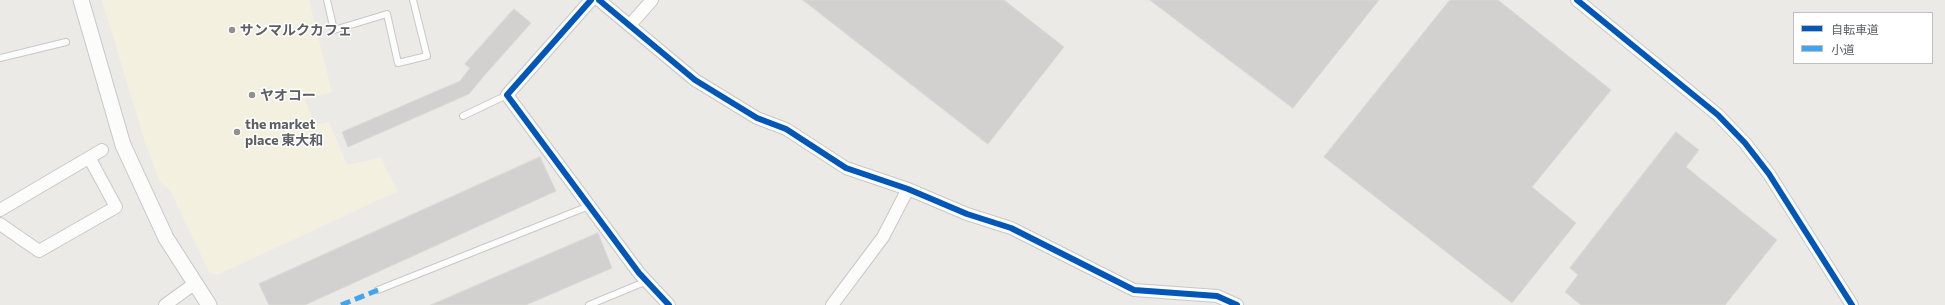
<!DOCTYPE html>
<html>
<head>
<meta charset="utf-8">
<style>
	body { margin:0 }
	#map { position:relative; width:1945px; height:305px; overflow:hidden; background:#ebeae6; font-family:Commissioner,"Noto Sans JP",sans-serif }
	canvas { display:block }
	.legend { position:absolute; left:1793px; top:12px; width:140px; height:52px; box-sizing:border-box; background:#fff; border:1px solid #bebfc1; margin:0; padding:5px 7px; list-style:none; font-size:12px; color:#5c5f63 }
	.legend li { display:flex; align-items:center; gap:8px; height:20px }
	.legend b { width:20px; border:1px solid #bebfc1 }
</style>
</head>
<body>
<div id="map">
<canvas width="1945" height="305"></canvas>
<ul class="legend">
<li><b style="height:5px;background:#0057b8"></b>自転車道</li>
<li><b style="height:5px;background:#40a5ee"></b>小道</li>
</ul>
</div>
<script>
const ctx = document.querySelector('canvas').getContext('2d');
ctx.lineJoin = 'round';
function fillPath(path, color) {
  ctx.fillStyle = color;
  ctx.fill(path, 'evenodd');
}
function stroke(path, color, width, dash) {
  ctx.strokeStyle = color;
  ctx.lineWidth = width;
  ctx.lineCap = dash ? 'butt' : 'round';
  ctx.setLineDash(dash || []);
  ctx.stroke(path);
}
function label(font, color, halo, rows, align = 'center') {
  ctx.font = font + ' Commissioner,"Noto Sans JP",sans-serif';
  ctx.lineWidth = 3;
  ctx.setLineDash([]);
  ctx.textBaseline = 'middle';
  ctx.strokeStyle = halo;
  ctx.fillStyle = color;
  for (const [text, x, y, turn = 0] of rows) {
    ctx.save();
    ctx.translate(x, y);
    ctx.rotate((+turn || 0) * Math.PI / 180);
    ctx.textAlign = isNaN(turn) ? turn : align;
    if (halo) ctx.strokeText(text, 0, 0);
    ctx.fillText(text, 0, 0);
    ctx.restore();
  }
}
fillPath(new Path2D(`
	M102,0h207l23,92 -27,8 10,25 14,-3 18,43 33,-7 18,33 -181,84 -8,-3 -39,-82 -11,-9 -15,-42z`), '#f4f0e0');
const building = new Path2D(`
	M803,0h201l60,47 -76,97z
	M1150,0h229l-86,108z
	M1450,0h48l113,90 -79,97 44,36 -64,80 -188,-146z
	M514,9l17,14 -48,54 -14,17 -121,53 -6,-15 118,-51 10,-13 -5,-4z
	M1676,132l23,18 -13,17 91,73 -52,65h-144l-16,-13 13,-17 -8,-7z
	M540,157l16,34 -251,114h-36l-10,-21z
	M598,233l14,35 -86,37h-95z`);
fillPath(building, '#d2d1cf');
stroke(building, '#dad9d5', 1);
const service = new Path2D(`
	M327,0l7,30 53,-16 11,49 29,-7 -14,-56
	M0,58l66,-16
	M463,116l44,-21
	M378,290l211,-84
	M589,305l58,-24`);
const minor = new Path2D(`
	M591,0l-84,95 132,178 30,32
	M599,0l96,80 62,38 29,11 60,39 62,21 59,25 44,14 123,62 83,6 20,9
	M1577,0l141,115 27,28 24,31 83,131
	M630,25l22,-25
	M0,210l102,-60
	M0,224l39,27 77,-44 -26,-48
	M165,305l29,-21
	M832,305l51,-68 25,-48`);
const tertiary = new Path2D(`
	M81,0l42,145 43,93 43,67`);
stroke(service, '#c8c8c8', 8);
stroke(minor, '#c8c8c8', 14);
stroke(tertiary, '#c8c8c8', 17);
stroke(service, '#fcfcfb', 6);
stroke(minor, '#fcfcfb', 12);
stroke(tertiary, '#fcfcfb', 15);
stroke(new Path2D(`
	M341,305l37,-15`), '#40a5ee', 5, [10, 5]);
stroke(new Path2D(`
	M591,0l-84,95 132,178 30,32
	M599,0l96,80 62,38 29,11 60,39 62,21 59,25 44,14 123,62 83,6 20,9
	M1577,0l141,115 27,28 24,31 83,131`), '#0057b8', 6);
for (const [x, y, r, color] of [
	[232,30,4,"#8e9091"],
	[252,95,4,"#8e9091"],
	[237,132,4,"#8e9091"]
]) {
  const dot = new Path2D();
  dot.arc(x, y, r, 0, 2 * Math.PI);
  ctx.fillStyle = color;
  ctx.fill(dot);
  stroke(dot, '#fff', 1.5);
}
label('bold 14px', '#5c5f63', '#fff', [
	["サンマルクカフェ",240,30],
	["ヤオコー",260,95],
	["the market",245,124],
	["place 東大和",245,140]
], 'left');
</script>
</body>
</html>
